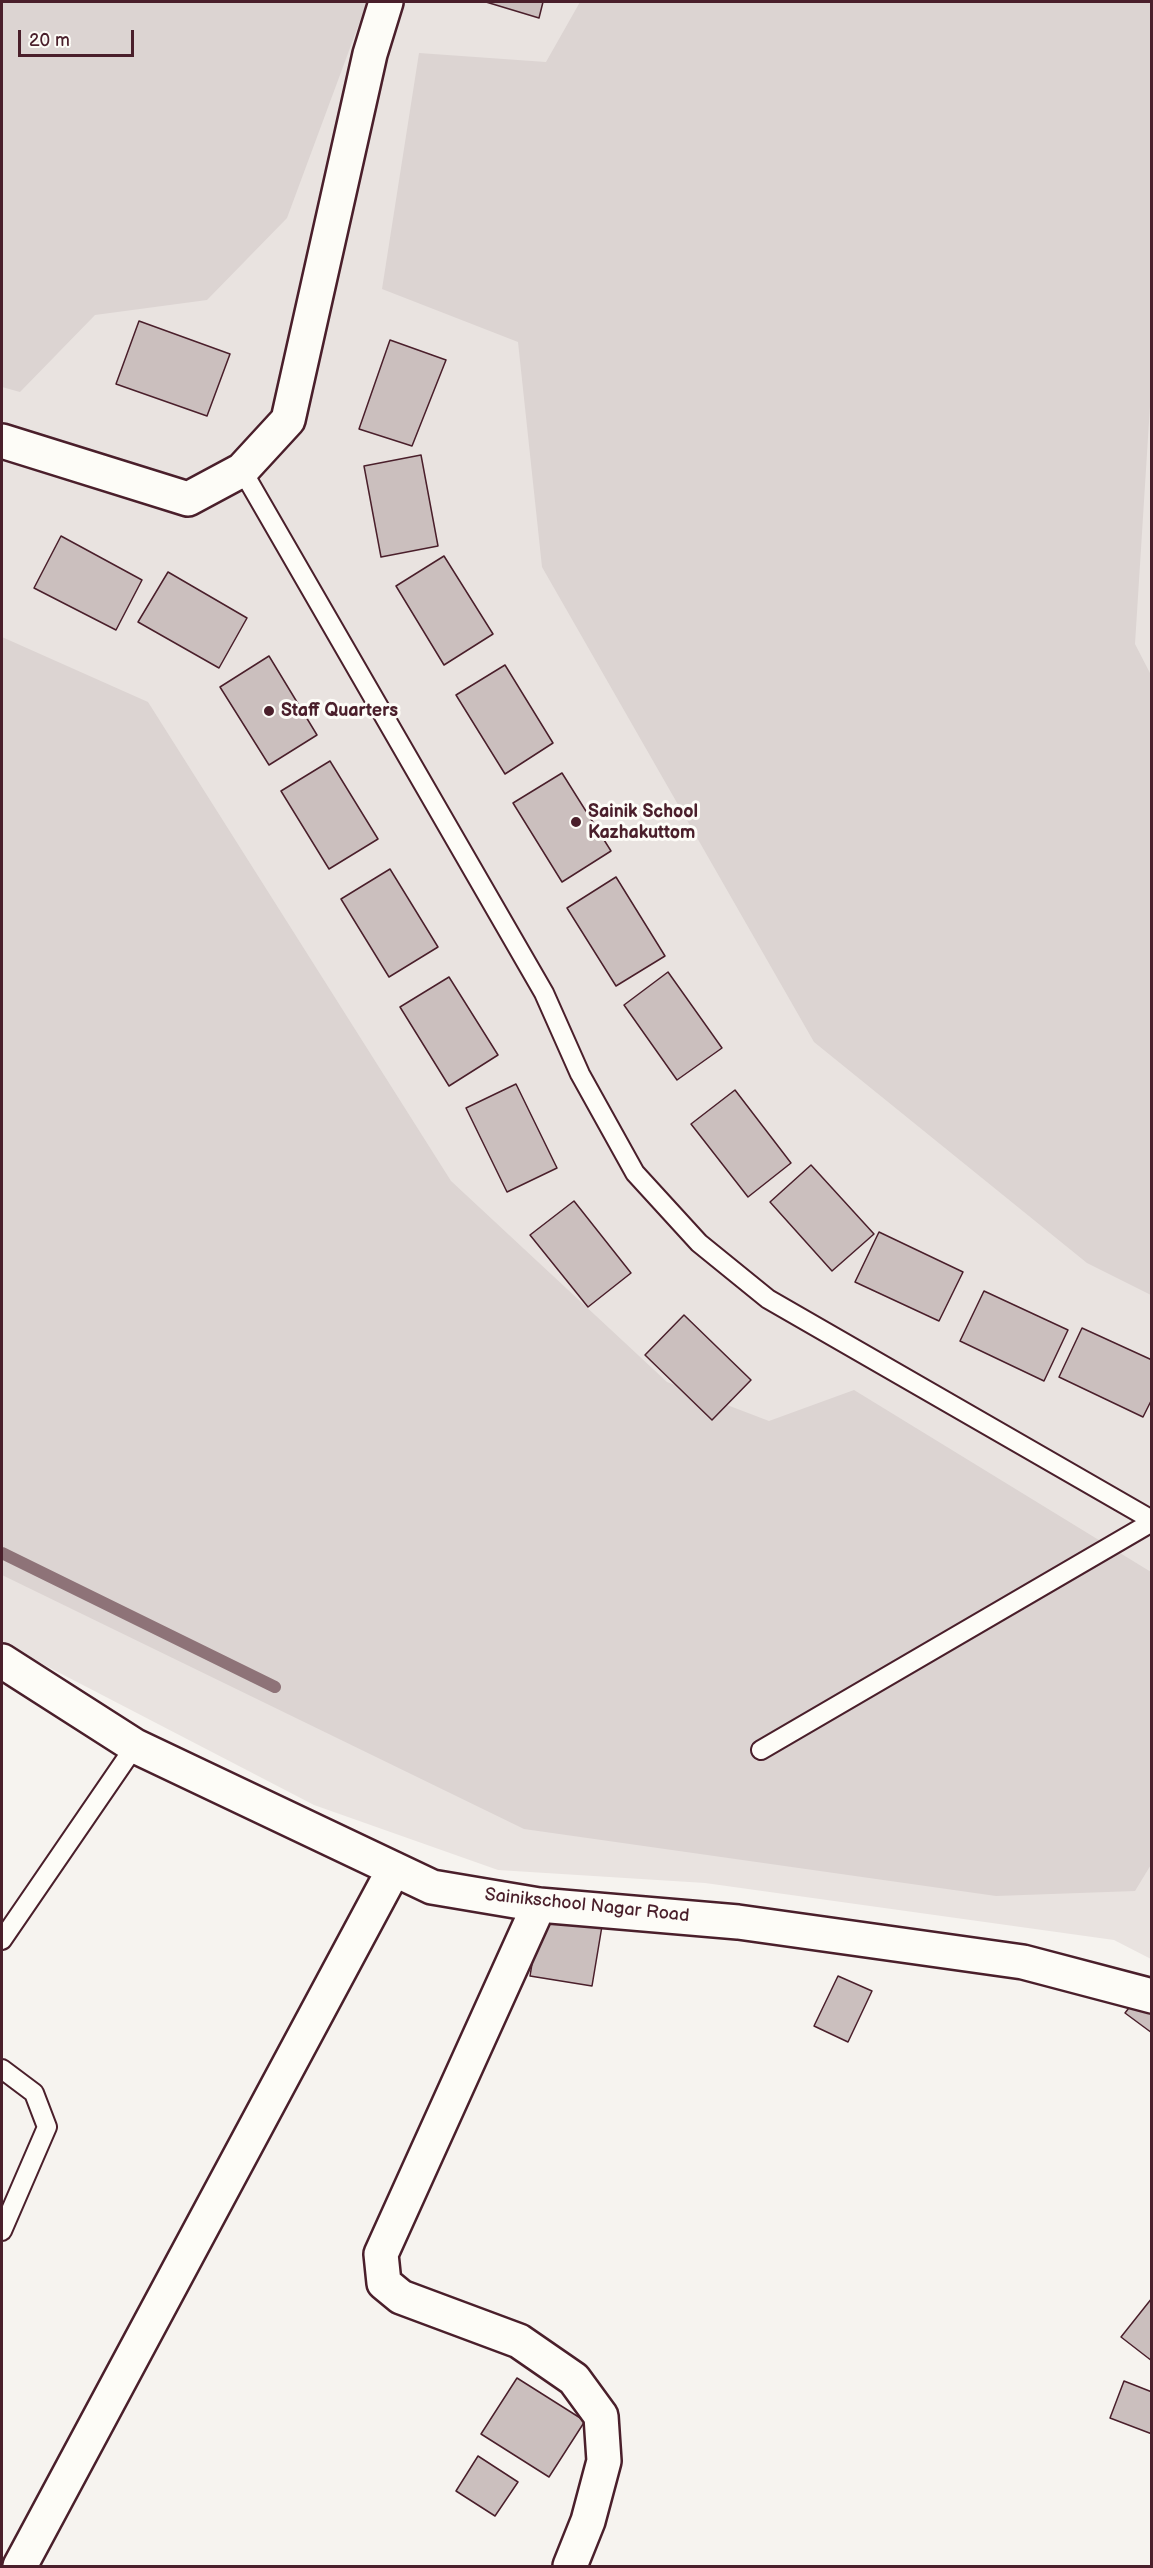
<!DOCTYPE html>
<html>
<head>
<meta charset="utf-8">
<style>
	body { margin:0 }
	#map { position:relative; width:1153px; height:2568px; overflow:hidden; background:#f6f3ef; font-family:"Balsamiq Sans",sans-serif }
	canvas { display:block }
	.frame { position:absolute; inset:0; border:3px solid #4a1f2b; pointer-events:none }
	.scale { position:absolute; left:18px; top:30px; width:116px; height:27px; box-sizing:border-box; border:3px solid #4a1f2b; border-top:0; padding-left:8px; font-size:18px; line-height:21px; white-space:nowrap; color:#4a1f2b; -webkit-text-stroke:4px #fdfcf7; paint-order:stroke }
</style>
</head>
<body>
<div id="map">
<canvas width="1153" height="2568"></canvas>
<div class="frame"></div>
<div class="scale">20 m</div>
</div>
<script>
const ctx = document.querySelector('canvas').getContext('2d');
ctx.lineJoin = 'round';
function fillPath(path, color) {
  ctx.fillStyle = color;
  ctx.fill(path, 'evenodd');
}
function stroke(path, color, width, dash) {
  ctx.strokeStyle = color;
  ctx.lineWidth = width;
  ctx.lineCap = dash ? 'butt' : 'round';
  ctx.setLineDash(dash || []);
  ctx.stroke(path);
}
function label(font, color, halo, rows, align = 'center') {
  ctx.font = font + ' "Balsamiq Sans",sans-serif';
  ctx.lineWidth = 6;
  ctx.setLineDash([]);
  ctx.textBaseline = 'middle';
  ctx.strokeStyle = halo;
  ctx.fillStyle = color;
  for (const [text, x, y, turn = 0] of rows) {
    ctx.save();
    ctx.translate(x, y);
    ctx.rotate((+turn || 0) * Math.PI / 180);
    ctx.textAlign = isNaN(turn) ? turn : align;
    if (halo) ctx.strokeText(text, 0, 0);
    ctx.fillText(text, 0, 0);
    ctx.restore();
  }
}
fillPath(new Path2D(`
	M2,2h1149v1957l-37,-19 -409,-57 -207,-13 -184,-65 -312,-162z`), '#e9e3e0');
fillPath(new Path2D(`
	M2,2h365l-80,216 -80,82 -112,15 -75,77 -18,-5z
	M580,2h571l1,372 -17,270 17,33 -1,618 -64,-32 -273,-221 -272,-475 -24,-225 -136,-53 37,-236 127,9z
	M2,637l146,65 303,479 216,201 102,39 85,-31 297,182 1,291 -17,28 -139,5 -472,-67 -522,-254z`), '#dcd4d2');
stroke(new Path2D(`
	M2,1553l273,134`), '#8e7378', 12);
const building = new Path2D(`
	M486,2h57l-4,16z
	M139,321l91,33 -23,62 -91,-32z
	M390,340l56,20 -34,86 -53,-17z
	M421,455l17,91 -57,11 -17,-91z
	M61,536l81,44 -26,50 -82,-42z
	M444,556l49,78 -49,31 -48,-79z
	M168,572l79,46 -28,50 -81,-46z
	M269,656l48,79 -48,30 -49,-78z
	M505,665l48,78 -48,31 -49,-79z
	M330,761l48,78 -49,30 -48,-78z
	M562,773l49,78 -49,31 -49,-79z
	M390,869l48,78 -49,30 -48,-78z
	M616,877l49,79 -49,30 -49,-78z
	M668,972l54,76 -45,32 -53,-75z
	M449,977l49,78 -49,31 -49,-79z
	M516,1084l41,84 -50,24 -41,-84z
	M735,1090l56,73 -43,34 -57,-73z
	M811,1165l63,69 -42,37 -62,-69z
	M574,1201l57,72 -43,34 -58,-72z
	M879,1232l84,40 -24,49 -84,-39z
	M984,1291l84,39 -24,51 -84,-40z
	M684,1315l67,65 -39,40 -67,-65z
	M1082,1328l70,32v39l-9,18 -84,-40z
	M541,1910l62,10 -11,66 -62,-10z
	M838,1976l34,15 -24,51 -34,-16z
	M1151,1979h1v54l-27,-20z
	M1152,2298v63l-31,-24z
	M517,2378l68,43 -36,56 -68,-43z
	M1124,2381l28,11v42l-42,-16z
	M478,2456l40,26 -23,34 -39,-25z`);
fillPath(building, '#cbbfbe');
stroke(building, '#4a1f2b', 1.5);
const lane = new Path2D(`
	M242,470l302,523 36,81 55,99 64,70 69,56 384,221
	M761,1750l391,-228
	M2,1940l133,-194
	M2,2069l32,24 13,34 -45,104`);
const street = new Path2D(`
	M2,441l186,58 54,-29 46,-50 82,-366 16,-52
	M2,1661l133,85 297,141 107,18 199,17 285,40 129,34
	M539,1905l-158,349 3,29 17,14 118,44 55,38 27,37 3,45 -16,60 -18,45
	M20,2566l374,-697`);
stroke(lane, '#4a1f2b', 22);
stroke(street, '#4a1f2b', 38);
stroke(lane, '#fdfcf7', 18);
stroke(street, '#fdfcf7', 33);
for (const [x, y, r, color] of [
	[269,711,6,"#4a1f2b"],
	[576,822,6,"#4a1f2b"]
]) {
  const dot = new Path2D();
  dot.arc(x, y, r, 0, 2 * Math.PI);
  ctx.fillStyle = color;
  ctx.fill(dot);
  stroke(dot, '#fdfcf7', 2);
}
label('bold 18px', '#4a1f2b', '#fdfcf7', [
	["Staff Quarters",281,711],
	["Sainik School",588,812],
	["Kazhakuttom",588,833]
], 'left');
label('18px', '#4a1f2b', '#fdfcf7', [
	["Sainikschool Nagar Road",587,1906,6]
]);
</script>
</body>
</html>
